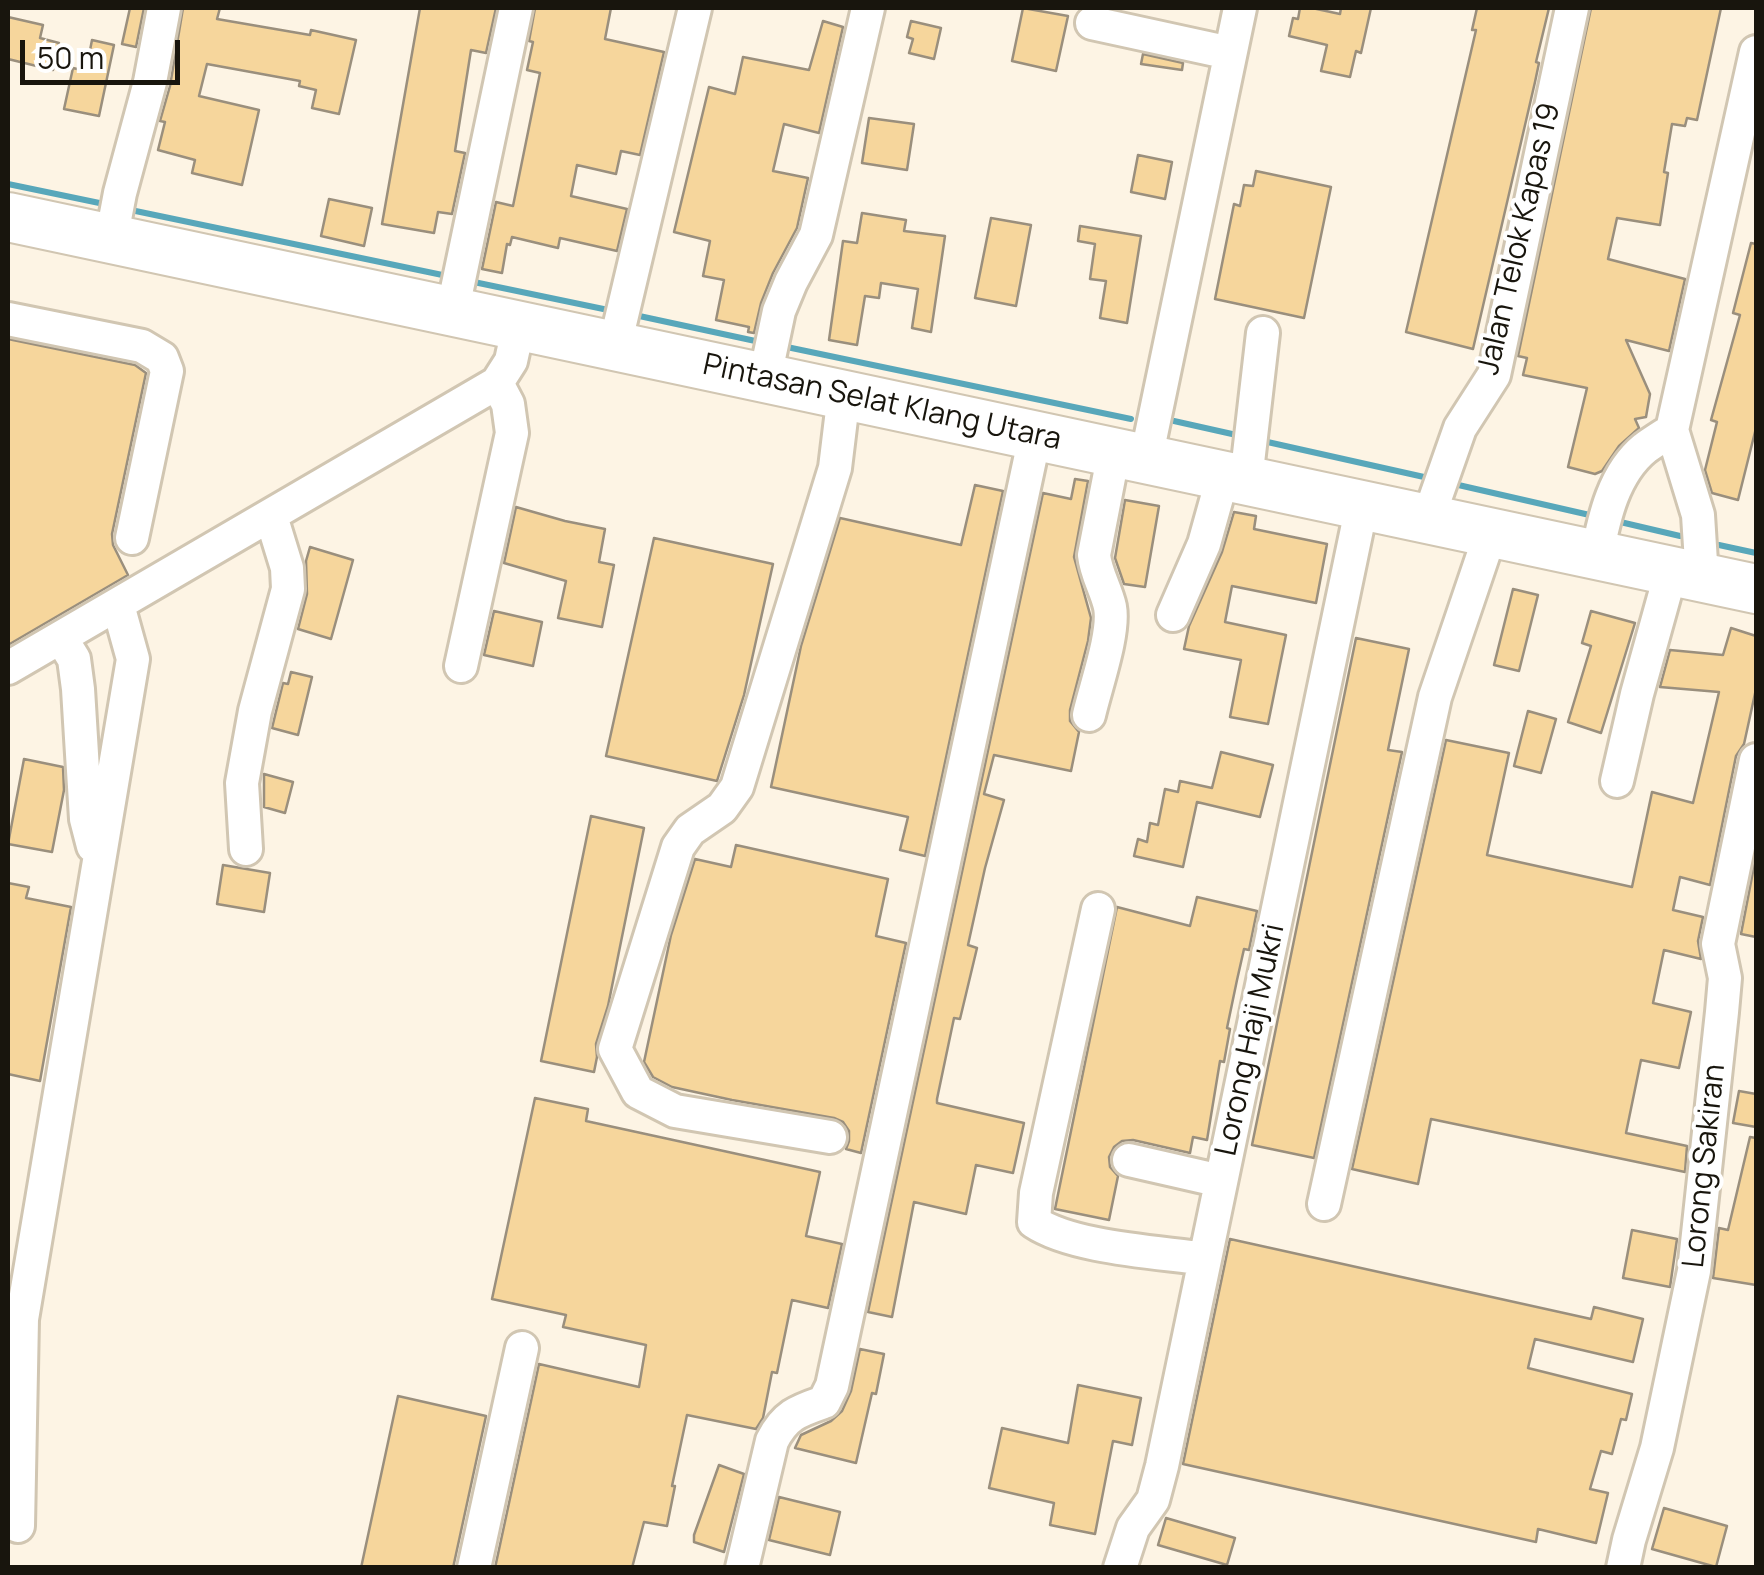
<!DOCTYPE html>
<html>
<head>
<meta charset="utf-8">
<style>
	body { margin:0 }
	#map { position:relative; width:1764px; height:1575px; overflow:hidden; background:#fdf4e4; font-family:Manrope,sans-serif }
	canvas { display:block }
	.frame { position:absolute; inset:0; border:10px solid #18150d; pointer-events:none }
	.scale { position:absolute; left:20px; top:40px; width:160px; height:45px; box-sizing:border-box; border:5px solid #18150d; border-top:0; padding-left:12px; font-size:30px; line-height:35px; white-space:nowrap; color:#18150d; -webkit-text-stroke:8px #fff; paint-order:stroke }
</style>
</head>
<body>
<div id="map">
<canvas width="1764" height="1575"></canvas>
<div class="frame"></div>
<div class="scale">50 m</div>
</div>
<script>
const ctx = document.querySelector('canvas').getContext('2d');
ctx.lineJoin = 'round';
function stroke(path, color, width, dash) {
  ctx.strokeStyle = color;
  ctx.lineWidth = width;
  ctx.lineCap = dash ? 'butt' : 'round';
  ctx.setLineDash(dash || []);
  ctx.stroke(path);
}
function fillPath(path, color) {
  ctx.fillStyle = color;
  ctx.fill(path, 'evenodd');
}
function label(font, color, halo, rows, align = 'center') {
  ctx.font = font + ' Manrope,sans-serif';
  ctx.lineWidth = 8;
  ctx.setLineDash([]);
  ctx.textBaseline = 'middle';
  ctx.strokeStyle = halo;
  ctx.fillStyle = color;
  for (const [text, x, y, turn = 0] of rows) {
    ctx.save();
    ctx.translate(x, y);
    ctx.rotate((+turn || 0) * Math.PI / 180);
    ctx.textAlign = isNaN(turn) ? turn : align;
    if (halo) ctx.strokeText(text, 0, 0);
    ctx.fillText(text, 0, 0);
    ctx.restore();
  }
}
stroke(new Path2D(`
	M8,184l101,21
	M126,209l326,68
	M469,281l144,30
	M630,314l130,28
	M782,346l349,73
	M1174,421l67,15
	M1263,441l161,36
	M1454,484l140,32
	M1616,521l64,15
	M1719,545l37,8`), '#58a7ba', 6);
const building = new Path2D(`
	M130,8h14l-8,39 -14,-3z
	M183,8h37l-3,11 93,16 1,-5 45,10 -17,74 -27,-6 4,-18 -17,-4 1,-5 -93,-17 -8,32 60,14 -17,75 -50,-12 3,-13 -37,-10 7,-28 -5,-1 10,-35z
	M420,8h76l-10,45 -15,-3 -16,101 10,2 -13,61 -14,-2 -4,21 -52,-9z
	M535,8h76l-6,31 59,13 -24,103 -19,-4 -5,23 -39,-9 -6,31 56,13 -10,42 -57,-13 -2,10 -46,-11 -2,8 -3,-1 -5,29 -20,-4 14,-67 17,4 27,-133 -13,-3 6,-28 -4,-1z
	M1023,8l45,8 -12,55 -44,-10z
	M1300,8h12l28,6 1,-6h30l-10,45 -5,-2 -6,26 -29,-6 6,-26 -38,-9 4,-18 5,1z
	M1477,8h72l-13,54 3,1 -4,19 -62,267 -67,-17 70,-302h-4z
	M1591,8h130l-24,112 -10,-2 -2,8 -13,-2 -8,48 4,1 -8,52 -43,-7 -9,41 77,20 -16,72 -43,-11 24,54 -4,23 -11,2 4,9 -20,18 -17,25 -7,3 -27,-7 19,-79 -64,-13 4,-17 -9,-2z
	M8,17l35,8 -3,13 19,5 -6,27 -45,-11z
	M823,21l20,6 -24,106 -35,-9 -11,47 35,7 -11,50 -24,45 -12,30 -7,30 -6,-1 1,-5 -33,-7 8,-40 -21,-4 7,-35 -36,-9 35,-145 26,7 8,-37 66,13z
	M911,21l30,7 -7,31 -25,-6 4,-14 -6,-2z
	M92,40l22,5 -15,71 -35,-7 9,-41 13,3z
	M1143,54l40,9 -1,7 -41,-6z
	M869,118l45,6 -7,46 -45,-7z
	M1138,155l34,7 -7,37 -34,-7z
	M1256,171l75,16 -27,131 -89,-19 19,-95 6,2 4,-21 9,1z
	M329,199l43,9 -8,38 -43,-10z
	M862,213l44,7 -2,11 41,5 -14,96 -19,-4 6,-39 -37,-6 -2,15 -14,-2 -8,49 -28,-5 14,-99 14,2z
	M991,218l40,7 -15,81 -41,-8z
	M1080,226l61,10 -14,87 -27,-5 6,-37 -16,-2 5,-35 -17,-3z
	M1751,243l5,1v184l-18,72 -26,-7 -7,-23 12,-48 -6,-2 29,-105 -7,-2z
	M8,339l127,26 11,8 -34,161 1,11 15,30 -120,70z
	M1075,479l13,2 -14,76 17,61 -3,23 -18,69v11l9,11 -8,39 -77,-16 -10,39 20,6 -19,68 -17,77 9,3 -17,71 -6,-1 -17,81v4l87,20 -11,50 -37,-8 -10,49 -52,-12 -22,115 -24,-5 175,-819 28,6z
	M975,485l28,6 -78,365 -25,-6 8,-33 -137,-30 30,-141 39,-128 121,27z
	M1125,500l34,6 -14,81 -21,-3 -9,-26z
	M516,507l49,14 40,8 -6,33 15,3 -12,62 -44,-9 8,-37 -62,-18z
	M1234,512l22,4 -2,13 73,15 -11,59 -84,-17 -7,36 61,13 -18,89 -38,-7 11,-57 -57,-11 5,-23 33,-74z
	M654,538l119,26 -29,131 -27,86 -111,-25z
	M310,547l43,13 -22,79 -33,-10 9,-35 -1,-33z
	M1513,589l25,6 -19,76 -25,-6z
	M494,611l48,11 -9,44 -49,-11z
	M1591,611l44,12 -34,110 -33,-11 23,-76 -9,-3z
	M1731,628l25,8v53l-12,55 -8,12 -26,129 -30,-8 -7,33 30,7 -5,24 3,18 -37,-9 -11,53 38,9 -12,56 -38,-8 -15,73 61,13 -2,26 -254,-53 -13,65 -66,-15 94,-429 63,13 -22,102 145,32 20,-95 41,11 26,-111 -59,-5 10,-37 53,5z
	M1356,638l53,11 -21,101 14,2 -88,406 -62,-13z
	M291,672l21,5 -14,58 -26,-7 11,-45 5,1z
	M1528,711l28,8 -15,54 -27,-7z
	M1221,752l52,13 -13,52 -63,-15 -14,65 -49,-11 4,-17 9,3 3,-19 8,2 7,-36 13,3 2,-11 32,7z
	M24,759l39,8 1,23 -12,62 -44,-8z
	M264,774l29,8 -8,31 -21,-6z
	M591,816l53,12 -36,178 -12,38 1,13 -3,15 -53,-11z
	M736,845l152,34 -12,57 30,7 -45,210 -15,-4 3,-8v-10l-6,-9 -9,-4 -102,-18 -60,-13 -19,-10 -9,-15 27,-127 24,-76 36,8z
	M1756,856v81l-15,-3z
	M223,865l47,8 -6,39 -47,-8z
	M8,883l21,4 -3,11 45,9 -31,174 -32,-7z
	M1197,897l60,14 -8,39 -5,-1 -7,31 -10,48 3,1 -6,33 -4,-1 -13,79 -14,-3 -3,16 -57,-13 -11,1 -8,6 -5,10 1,10 8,9 -9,44 -54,-11 62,-302 73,19z
	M1739,1091l17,3v33l-23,-4z
	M535,1098l53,11 -2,12 234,51 -14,64 36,8 -14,64 -36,-8 -15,73 -5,-1 -9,46 -7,11 -69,-14 -15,71h3l-8,40 -23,-4 -12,46h-137l44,-204 100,23 7,-42 -83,-18 3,-12 -74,-16z
	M1750,1137l6,1v147l-43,-7 6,-50 9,2z
	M1632,1230l45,9 -7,48 -47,-9z
	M1230,1239l361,80 3,-12 49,12 -10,43 -98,-23 -7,29 104,26 -6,26 -5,-1 -9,35 -11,-3 -11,38 18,4 -12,50 -58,-14 -2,13 -353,-78z
	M860,1349l24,5 -8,40 -4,-1 -16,70 -61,-15 6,-13 30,-14 11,-10 9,-20z
	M1078,1385l63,13 -9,47 -19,-4 -18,93 -45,-9 4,-22 -65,-15 13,-60 66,15z
	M398,1396l88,20 -33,152h-92z
	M719,1465l25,9 -20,78 -30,-10v-7z
	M779,1497l61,15 -10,43 -61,-15z
	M1664,1508l63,18 -11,41 -64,-18z
	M1166,1518l69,20 -8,27 -69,-20z`);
fillPath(building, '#f6d69c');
stroke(building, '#9a8f7d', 2.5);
const minor = new Path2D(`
	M1092,23l138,30
	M111,240l9,-47 30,-111 14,-74
	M452,313l64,-305
	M8,319l134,27 20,12 5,13 -35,167
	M615,345l80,-337
	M765,377l14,-66 12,-29 25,-47 52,-227
	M1672,430l26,85 4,63
	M1146,459l94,-451
	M1246,480l17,-147
	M1428,519l32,-91 34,-53 78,-367
	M1597,555c7,-38 17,-82 48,-107 8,-6 18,-12 27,-18l84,-378
	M1173,615l31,-71 19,-68
	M61,638l13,21 4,30 8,130 7,27
	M461,666l51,-233 -4,-29 -11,-21
	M8,668l489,-285 14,-22 8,-37
	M1089,715c6,-27 26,-82 21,-108 -4,-18 -14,-33 -16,-52l20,-103
	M1617,781l20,-87 34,-122
	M246,849l-4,-66 13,-72 33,-122 -1,-21 -16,-52
	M1098,909l-62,284 -2,29c39,26 124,30 171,37
	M830,1137l-155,-26 -37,-19 -23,-43 63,-202 12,-17 32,-22 15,-21 98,-319 9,-74
	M1129,1160l92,21
	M1324,1204l111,-507 56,-165
	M18,1526l4,-207 111,-660 -15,-54
	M474,1568l48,-220
	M742,1568l30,-127c13,-26 26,-30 52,-39l8,-16 203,-950
	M1120,1568l13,-40 20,-28 9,-34 200,-961
	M1623,1568l6,-28 28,-92 37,-177 28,-259 3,-34 -7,-34 38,-184`);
const highway = new Path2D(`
	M8,217l1748,372`);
stroke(minor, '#d1c6b2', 38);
stroke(highway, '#d1c6b2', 52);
stroke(minor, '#fff', 32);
stroke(highway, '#fff', 48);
label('30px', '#18150d', '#fff', [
	["Jalan Telok Kapas 19",1520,239,-77],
	["Pintasan Selat Klang Utara",882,403,12],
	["Lorong Haji Mukri",1251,1040,-78],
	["Lorong Sakiran",1705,1166,-84]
]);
</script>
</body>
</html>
